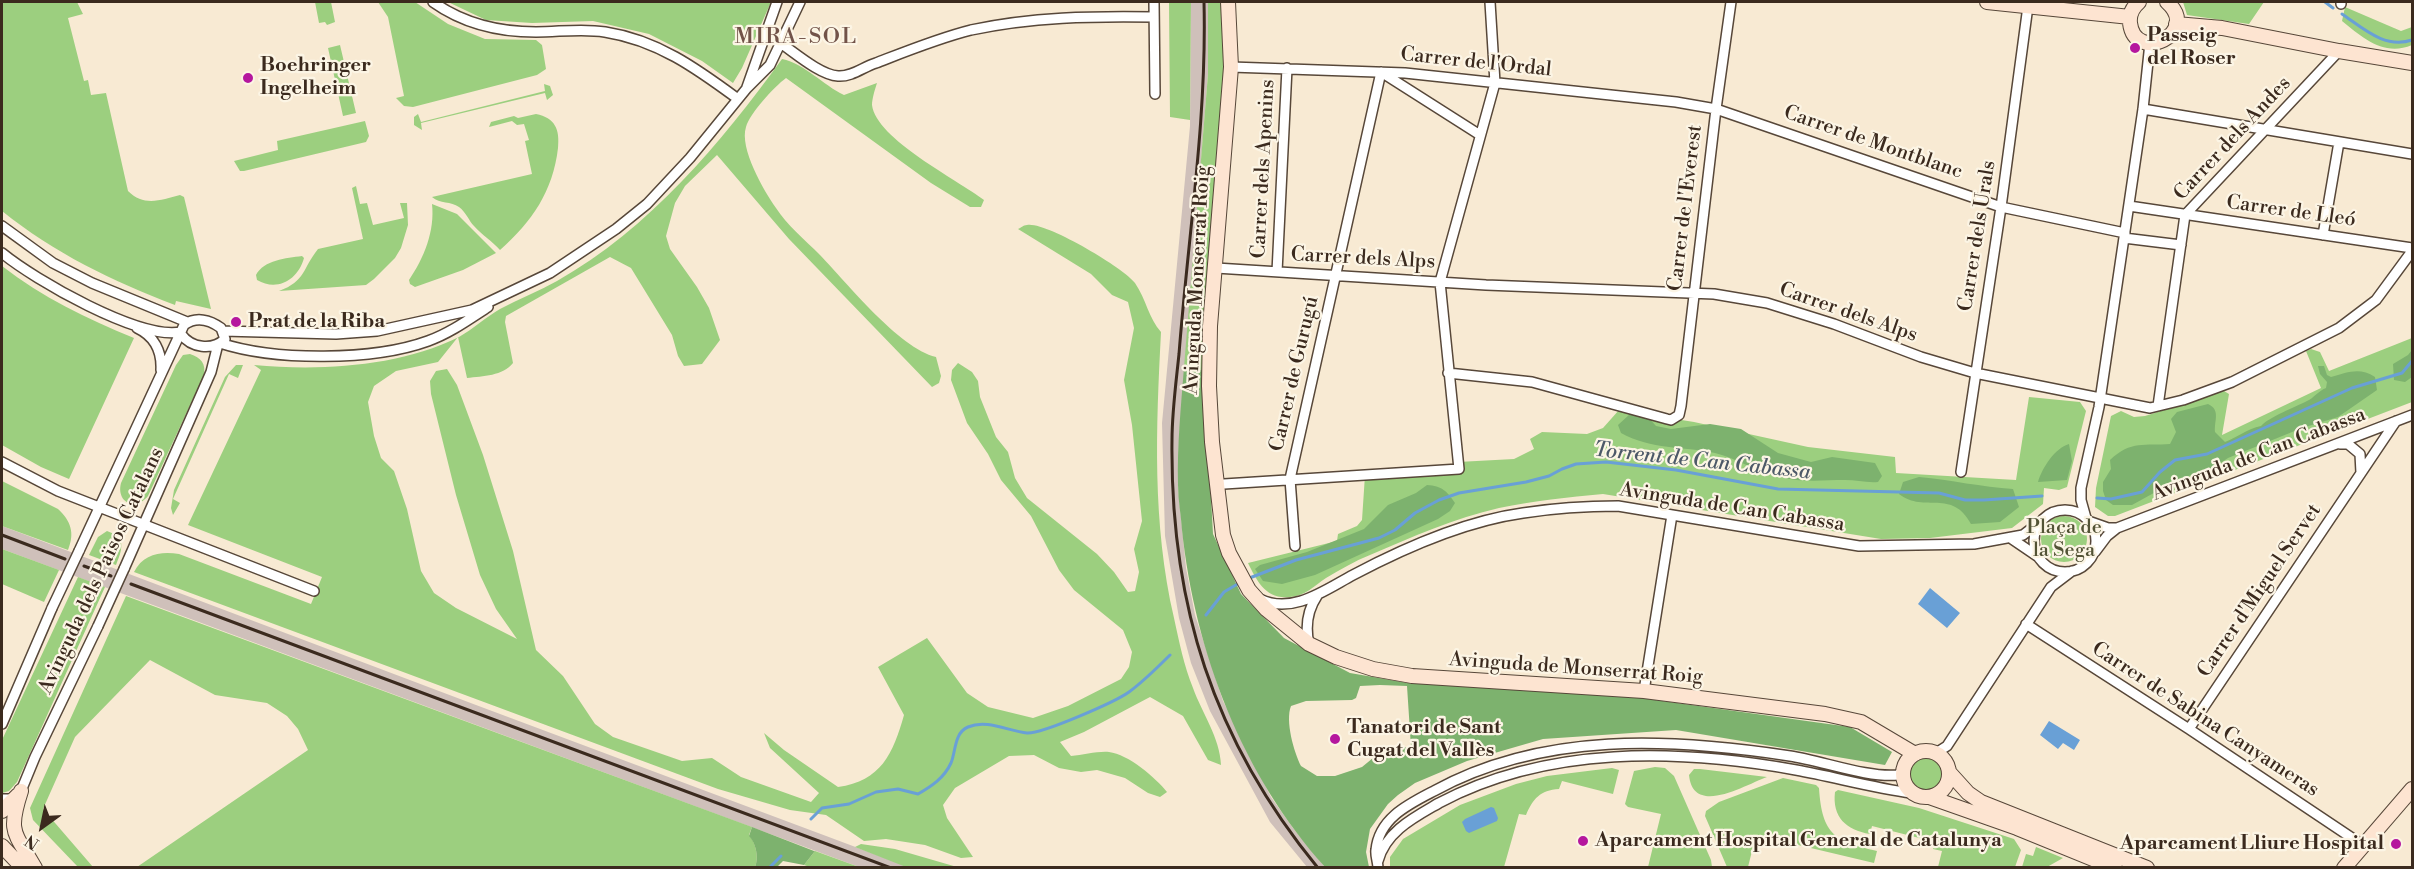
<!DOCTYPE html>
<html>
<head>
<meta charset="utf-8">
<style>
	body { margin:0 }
	#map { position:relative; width:2414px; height:869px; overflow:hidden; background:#f8ead3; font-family:"Libre Bodoni",serif }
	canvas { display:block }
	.frame { position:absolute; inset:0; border:3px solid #3b2a1e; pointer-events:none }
	.north { position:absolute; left:12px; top:797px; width:60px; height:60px; -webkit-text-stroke:4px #fcf5e5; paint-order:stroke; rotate:213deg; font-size:16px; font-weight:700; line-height:24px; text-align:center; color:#3b2a1e }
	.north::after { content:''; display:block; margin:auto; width:21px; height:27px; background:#3b2a1e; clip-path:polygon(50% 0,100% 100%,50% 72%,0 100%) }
</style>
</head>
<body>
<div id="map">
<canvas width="2414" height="869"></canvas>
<div class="frame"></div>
<div class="north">N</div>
</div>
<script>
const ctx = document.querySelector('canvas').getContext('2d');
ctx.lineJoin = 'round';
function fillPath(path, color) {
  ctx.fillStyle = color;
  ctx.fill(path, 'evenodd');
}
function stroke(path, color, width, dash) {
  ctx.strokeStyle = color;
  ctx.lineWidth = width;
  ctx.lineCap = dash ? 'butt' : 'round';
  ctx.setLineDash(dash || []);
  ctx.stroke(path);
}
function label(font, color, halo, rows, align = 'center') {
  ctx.font = font + ' "Libre Bodoni",serif';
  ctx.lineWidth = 4.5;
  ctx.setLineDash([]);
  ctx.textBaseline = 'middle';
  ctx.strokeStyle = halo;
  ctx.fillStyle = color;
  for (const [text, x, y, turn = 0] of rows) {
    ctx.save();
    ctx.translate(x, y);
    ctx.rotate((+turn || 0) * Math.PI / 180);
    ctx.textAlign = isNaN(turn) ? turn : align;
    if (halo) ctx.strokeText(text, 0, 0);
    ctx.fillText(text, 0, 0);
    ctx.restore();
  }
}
fillPath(new Path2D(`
	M1191,2h17l1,26 -1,46 -29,366 -1,47 8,81 9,47 28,86 48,96 22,31 32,39h-18l-37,-45 -60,-111 -19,-48 -12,-45 -14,-82 -3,-113 28,-297z
	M2,526l474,179 433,162h-50l-857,-318z`), '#cfc0ba');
fillPath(new Path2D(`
	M2,2h75l6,12 -15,4 16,63 4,-1 3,15 15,-2 22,98c16,16 33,9 52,4l4,2 27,112 -35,-8 -1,4c-63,-24 -121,-52 -173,-94z
	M315,2h16l4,20 -8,3 -2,-3 -6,1z
	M378,2h37l33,22 37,15 51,1 6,5 4,24 -9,6 -124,32 -9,-1 -8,-8 8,-2 -16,-79z
	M448,2h323l-29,66 -9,15 -31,-22 -53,-27 -56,-13 -61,2 -46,-3z
	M1169,2h22l-1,118 -20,-3z
	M1208,2h16l3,31 -23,337 -20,-3 24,-293z
	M2183,2h81l-15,22 -62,-9z
	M2345,7l56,24 11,-4v18c-28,12 -49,-7 -70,-24z
	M340,45l16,68 -13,3 -15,-68z
	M782,59c23,5 41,26 62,36l33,-12c-2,6 -5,16 -5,22 4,34 86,75 112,95l-3,7h-11l-39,-24 -145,-105c-12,9 -36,35 -40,49 -7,21 18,64 30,81 11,17 29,32 44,47 27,28 79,93 116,102l5,19 -2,7 -7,4 -143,-148 -72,-84 -32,31 -10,17 -9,33 4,13 27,38 12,21 11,32 -18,24 -18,2 -6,-10 -6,-21 -41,-67 -21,-11 -104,59 -1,6 8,41c-10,13 -30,13 -46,15l-9,-41 -20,25 -42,9 -22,15 -6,16 6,34 7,22 13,13 13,38 14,62 13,22 22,15 61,31 -21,-30 -16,-34 -24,-80 -25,-101 -1,-13 6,-10 11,-2 10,16 26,70 30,96 23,99 27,26 32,48 18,13 69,24 30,-3 29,19 70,25 8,-9 -49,-45 -6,-15 20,17 54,37c43,-6 55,-33 66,-72l-26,-48 49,-29 40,55 21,14 45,11 35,-12 53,-27 8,-12 3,-15 -9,-22 -49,-40 -15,-20 -28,-54 -30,-36 -13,-26 -21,-31 -16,-43 1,-10 6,-7 14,9 6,9 2,16 16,40 12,15 7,26 12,20 70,56 17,18 14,20 7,-1 4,-19 -5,-23 8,-28 -10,-96 -8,-45 10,-52 -6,-26 -16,-7 -21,-21 -73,-45c3,-1 5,-4 9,-4 18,-4 97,43 108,58 11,16 14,36 26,49 -5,96 -9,191 13,286 5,23 10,48 19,70 9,25 27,50 28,77l-13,-5 -25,-44 -33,-19 -66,35 -24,10 11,14c12,-1 27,-5 38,-4 19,2 47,26 58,40l-7,5 -12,-4 -23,-15 -28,-8 -16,2 -22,-4 -25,-13 -25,1 -54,32 -12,17 4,13 26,39 -12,1 -36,-13 -39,-6 -22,2 -38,-26 -36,-5 -72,-21 -584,-217c9,-18 27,-21 45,-18l132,50 11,-27 -134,-52 73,-155 -7,-5c66,6 144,2 205,-28 14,-8 27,-20 41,-28 19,-10 39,-18 57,-28 92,-52 164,-138 225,-222z
	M544,84l6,2 3,9 -6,5 -2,-7 -124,30 1,7 -8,-5v-8l4,-3 3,8 124,-31z
	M536,114c19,4 24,15 22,34 -5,43 -26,74 -58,102 -8,-9 -18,-15 -26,-24 -5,-5 -8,-14 -15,-19 -8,-6 -19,-3 -27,-10l100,-23 -7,-33 4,-1 -5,-16 -7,1 -5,-4 -23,6 2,-5 23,-6 4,2z
	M365,121l4,15 -3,6 -122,29h-4l-6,-10 44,-11 -1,-9z
	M356,186l4,18 7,-1 6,22 31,-7 -4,-15h7l1,22 -7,23 -6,10 -21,21 -8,6 -87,6c27,-10 23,-22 39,-42l45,-10 -11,-51z
	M432,204l25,10 39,39 -33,17 -48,17 -5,-3 -1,-4c15,-22 26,-49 23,-76z
	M302,256l2,2c-6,22 -27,34 -47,22l-1,-5c8,-15 30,-17 46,-19z
	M2,266c40,31 85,53 132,72l-65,141 -28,-12 -39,-22z
	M2412,338v64l-297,114h-7l-13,-9 1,-19 15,-72 10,-5 13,6 11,-1 79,-25 5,3 -7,41 99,-47 -15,-37 5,-2 9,3 9,19z
	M190,354c11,4 16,9 14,21l-56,121c-13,16 -32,6 -27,-13l55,-118 7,-10z
	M236,365h7l-5,13 -9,-4 -56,125 7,4 -7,12 -2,-7 3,-18 51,-113z
	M2029,397l51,5 6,9 -19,76 -8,3 -15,-2 -1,16 -31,24 -82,10 -49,1 -278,-45c-35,3 -69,7 -104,14 -44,10 -87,29 -129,47 -15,6 -29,14 -44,23 -12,8 -21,18 -36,19 -24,3 -33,-16 -42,-34l89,-22 1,-7 19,-8 5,-6 3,-45 90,-5 3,-8 56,-3 20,-10 -4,-10 12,-7 45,2 16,-6 16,-18 75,12 114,25 87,10 1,16 120,7z
	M2,481l56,28c13,12 17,24 10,41l-66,-24z
	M2041 539a23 23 0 1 1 46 0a23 23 0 1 1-46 0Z
	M107,531l12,5c5,11 1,18 -3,29l-27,-10 9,-18z
	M2,549l57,21 -15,32 -42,-18z
	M78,577l27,10 -88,195 -8,9 -7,2v-53z
	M126,596l626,231 -3,8c7,8 10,23 6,32h-618l171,-117 -10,-21 -11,-13 -20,-13 -52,-8 -65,-35 -75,77 -32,72 50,58h-15l-45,-47 -3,-12z
	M1908 774a18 18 0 1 1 36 0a18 18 0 1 1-36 0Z
	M1655,767l10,1 9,8 37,84 1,7h-64l13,-53 -33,-7 -3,-3 9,-33z
	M1612,768l7,2 -6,24 -51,-13 -3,8c-19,1 -26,10 -33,26l-7,-1 -15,53h-114v-10l13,-18 57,-34 56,-21 31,-8z
	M1694,769h6l67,8c-22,8 -74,40 -78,-2z
	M1783,778l33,7 3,3c3,47 16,53 58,63l-3,12 -118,-28 -8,32h-21l-22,-51 1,-5 13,-9z
	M1838,790l81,18 95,31 7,11 -6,17h-77l4,-16 -9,-2 2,-7 -63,-16 -2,8c-24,-4 -38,-17 -35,-42z
	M861,844l34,5 62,18h-51l-51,-20z
	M2036,847l27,11 -16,9h-25l4,-13 7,2z
	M815,851l44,16h-49l-6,-2z`), '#9ccf7f');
fillPath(new Path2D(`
	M2412,350v27l-7,5 -11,-2 -1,-16 15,-9z
	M2318,366h6l3,9 4,2c17,-5 29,-10 44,0l2,13 -39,27 -36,11 -74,30 -18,12 -29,8 -49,27h-19l-7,-5 -3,-9v-9l8,-13 -1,-9c21,-20 35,-14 60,-16l6,-12 -5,-13 6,-7 31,-8c13,6 6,17 7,28l10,10c13,-5 22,-13 36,-16 8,-9 34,-19 46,-25 7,-3 11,-10 19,-13l1,-6 -7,-8z
	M1184,367l20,3 9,164 28,60 43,44 66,35 58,10 233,15 209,29 42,25 -7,13 -209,-35 -133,9 -76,22 -52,22 -17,12 -10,9 -18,25 -4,23 3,15h-44c-83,-92 -130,-215 -143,-337 -1,-15 -4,-30 -4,-45 -1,-39 3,-79 6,-118zM1380,685l27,1 4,61 -27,2 -22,18 -27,9h-18l-16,-10c-7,-14 -16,-45 -10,-60l15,-5 46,-1 4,-2 4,-12z
	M1630,414l18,3 8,9 15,3 39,-5 31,5 37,24 33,9 21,-5 43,6 7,13 -4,6c-11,1 -22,-2 -33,-2 -24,0 -45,3 -69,-4 -21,-5 -40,-18 -61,-23 -33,-7 -63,-3 -94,-20l-3,-8z
	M2069,444l3,17 -5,19 -29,2c4,-14 17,-34 31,-38z
	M1919,477c32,3 63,10 94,12l6,18 -19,15 -29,2c-19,-36 -46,-10 -72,-30l4,-12z
	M1427,485c15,1 20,6 28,18l-5,8 -12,8 -123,56 -33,9 -19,-3 -8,-12 5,-4 47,-13 57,-23 24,-24 28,-12z
	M752,827l62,24h1l-11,14 -21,-4 -6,6h-22c4,-9 1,-24 -6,-31z`), '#7db26e');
fillPath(new Path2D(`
	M1930,588l30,25 -13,15 -29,-24z
	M2049,721l31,19 -6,10 -11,-7 -5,6 -18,-14z
	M1491,807l3,1 4,10 -1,3 -28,12 -3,-2 -4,-9 3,-3z`), '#69a0d6');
stroke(new Path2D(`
	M2325,2l8,6
	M2342,14c22,15 43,35 70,26
	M2097,498l14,1 31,-7 18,-20 15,-12 32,-6 145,-66 50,-15 10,-12
	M1247,579l49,-19 83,-22 16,-8 20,-17 24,-13 20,-7 67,-11 23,-6 13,-7 14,-5 30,-2 70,8 102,19 161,4 26,7h19l58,-4
	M1206,615l18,-23 17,-10
	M811,819l11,-11 27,-4 27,-12 22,-3 20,5c14,-8 26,-16 33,-31 5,-12 3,-30 17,-36 19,-8 40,4 59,6 15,1 88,-31 102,-41 15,-11 28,-24 41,-37
	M769,868l12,-12`), '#69a0d6', 3);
const street = new Path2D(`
	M433,2c31,22 66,30 103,30 23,0 46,-4 69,0 52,8 91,36 133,67
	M1154,2l1,92
	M2341,4v-2
	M779,42c15,10 41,33 59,34 14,1 25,-9 38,-13 31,-12 63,-25 95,-33 61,-13 121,-14 183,-13
	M1231,67l174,6 271,29 40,7 285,98 124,26
	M747,87l30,-85
	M2143,109l269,45
	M2129,206l283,42
	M2,226l51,37 39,20 95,39
	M2323,235l16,-93
	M2124,238l57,7
	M2,253c33,27 137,87 179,79
	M1216,268l270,17 228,9 53,9 67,21 87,33 54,16 175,35 33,-8 49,-18 107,-54 37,-28 36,-49
	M1277,272l10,-204
	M137,328c17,8 25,23 24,42
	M223,331l113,3 41,-3 95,-21 78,-37 66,-44 31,-25 43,-46 57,-70 23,-23 30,-63
	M220,343c55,18 153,18 208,-2 22,-8 40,-21 60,-34
	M1448,373l84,9 135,37 4,1 8,-5 2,-9 35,-297 15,-107
	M2158,406l27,-191 154,-164
	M2340,444h8l12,10 1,19
	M2,462l56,29 256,100
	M1961,472l40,-265 27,-201
	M1224,484l235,-15 -19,-187 55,-199 -5,-81
	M2034 541a31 31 0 1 1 62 0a31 31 0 1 1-62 0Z
	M2086,518l-5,-18v-12l18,-81 44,-298 7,-66
	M2091,522l17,6h9
	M2012,539l25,17
	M1295,546l-5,-67 91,-407 99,63
	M79,551l105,-226c12,-9 26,-5 37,3l4,11c-13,12 -34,9 -44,-5
	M2095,552l12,-16 10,-8 295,-113
	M124,569l87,-197 7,-28
	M1260,599c32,16 65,-9 93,-24 51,-27 112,-54 170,-62 32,-5 64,-7 95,-7l241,40 115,-2 49,-9 18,-14
	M2026,624l163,105 175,117
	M1309,644c-4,-18 -2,-33 8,-48
	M1644,691l28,-176
	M2,724l50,-116
	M2189,729l207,-308
	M1936,753l11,-7 104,-159 21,-16
	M2,799h9l10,-8 14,-34 63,-131
	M1378,861c8,-30 37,-44 61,-58 109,-58 239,-54 357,-33 39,7 77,18 116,23
	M1378,868c0,-6 -3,-13 -2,-18 3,-32 33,-46 58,-59 109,-60 237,-53 356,-35 33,5 77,22 108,19l6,-6`);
const secondary = new Path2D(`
	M1228,2l3,65 -21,259 -1,60 3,56 11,93 6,18 20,37 17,19 43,35 27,13 37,12 39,7 232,15 181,23 36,8 54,32
	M1987,2l143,15
	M2139,2c-6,5 -10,12 -9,21 5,42 72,10 37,-21
	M2176,24l46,4 117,23 73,12
	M1903 774a23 23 0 1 1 46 0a23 23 0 1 1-46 0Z
	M1949,772l19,21 13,9 166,66
	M21,791c-14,43 -6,41 14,77
	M1929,797l88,31 98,40
	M2,811l16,-16
	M2,846l21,22
	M2344,868l68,-79`);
stroke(street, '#574739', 12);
stroke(secondary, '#574739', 16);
stroke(street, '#fff', 9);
stroke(secondary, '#fde4d1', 14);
stroke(new Path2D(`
	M1204,2c3,117 -16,235 -25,352 -3,29 -7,58 -7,86 -2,164 41,300 146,428
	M2,535l63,24
	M84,566l27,10
	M131,584l760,284`), '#3b2a1e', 3);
const streetBridge = new Path2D(`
	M52,608l27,-57
	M98,626l26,-57`);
stroke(streetBridge, '#574739', 12, []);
stroke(streetBridge, '#fff', 9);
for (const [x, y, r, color] of [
	[2135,48,6,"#b5179e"],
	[248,78,6,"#b5179e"],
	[236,322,6,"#b5179e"],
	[1335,739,6,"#b5179e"],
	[1583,841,6,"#b5179e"],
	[2396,844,6,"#b5179e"]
]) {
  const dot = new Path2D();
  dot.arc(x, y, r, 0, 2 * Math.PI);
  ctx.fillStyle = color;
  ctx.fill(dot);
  stroke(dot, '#fcf5e5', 2);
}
label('bold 20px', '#3b2a1e', '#fcf5e5', [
	["Passeig",2147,36],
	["del Roser",2147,59],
	["Boehringer",260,66],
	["Ingelheim",260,89],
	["Prat de la Riba",248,322],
	["Tanatori de Sant",1347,728],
	["Cugat del Vallès",1347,751],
	["Aparcament Hospital General de Catalunya",1595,841],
	["Aparcament Lliure Hospital",2384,844,"right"]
], 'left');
label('20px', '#3b2a1e', '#fcf5e5', [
	["Carrer de l'Ordal",1476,63,6],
	["Carrer dels Andes",2233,139,-47],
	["Carrer de Montblanc",1873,143,19],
	["Carrer dels Apenins",1264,169,-87],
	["Carrer de l'Everest",1686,208,-83],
	["Carrer de Lleó",2291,212,8],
	["Carrer dels Urals",1978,236,-81],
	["Carrer dels Alps",1363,259,3],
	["Avinguda Monserrat Roig",1198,280,-87],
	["Carrer dels Alps",1848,313,19],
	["Carrer de Gurugú",1295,374,-77],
	["Avinguda de Can Cabassa",2259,455,-21],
	["Avinguda de Can Cabassa",1732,508,9],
	["Avinguda dels Països Catalans",102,571,-65],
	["Carrer d'Miguel Servet",2260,591,-56],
	["Avinguda de Monserrat Roig",1576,669,4],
	["Carrer de Sabina Canyameras",2205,720,33]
]);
label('20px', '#535336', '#fcf5e5', [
	["Plaça de",2064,528],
	["la Sega",2064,551]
]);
label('italic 21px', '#4d5968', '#fcf5e5', [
	["Torrent de Can Cabassa",1702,462,6]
]);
ctx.letterSpacing = '1.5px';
label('22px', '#725349', '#fcf5e5', [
	["MIRA-SOL",796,38]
]);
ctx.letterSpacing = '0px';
</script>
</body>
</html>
